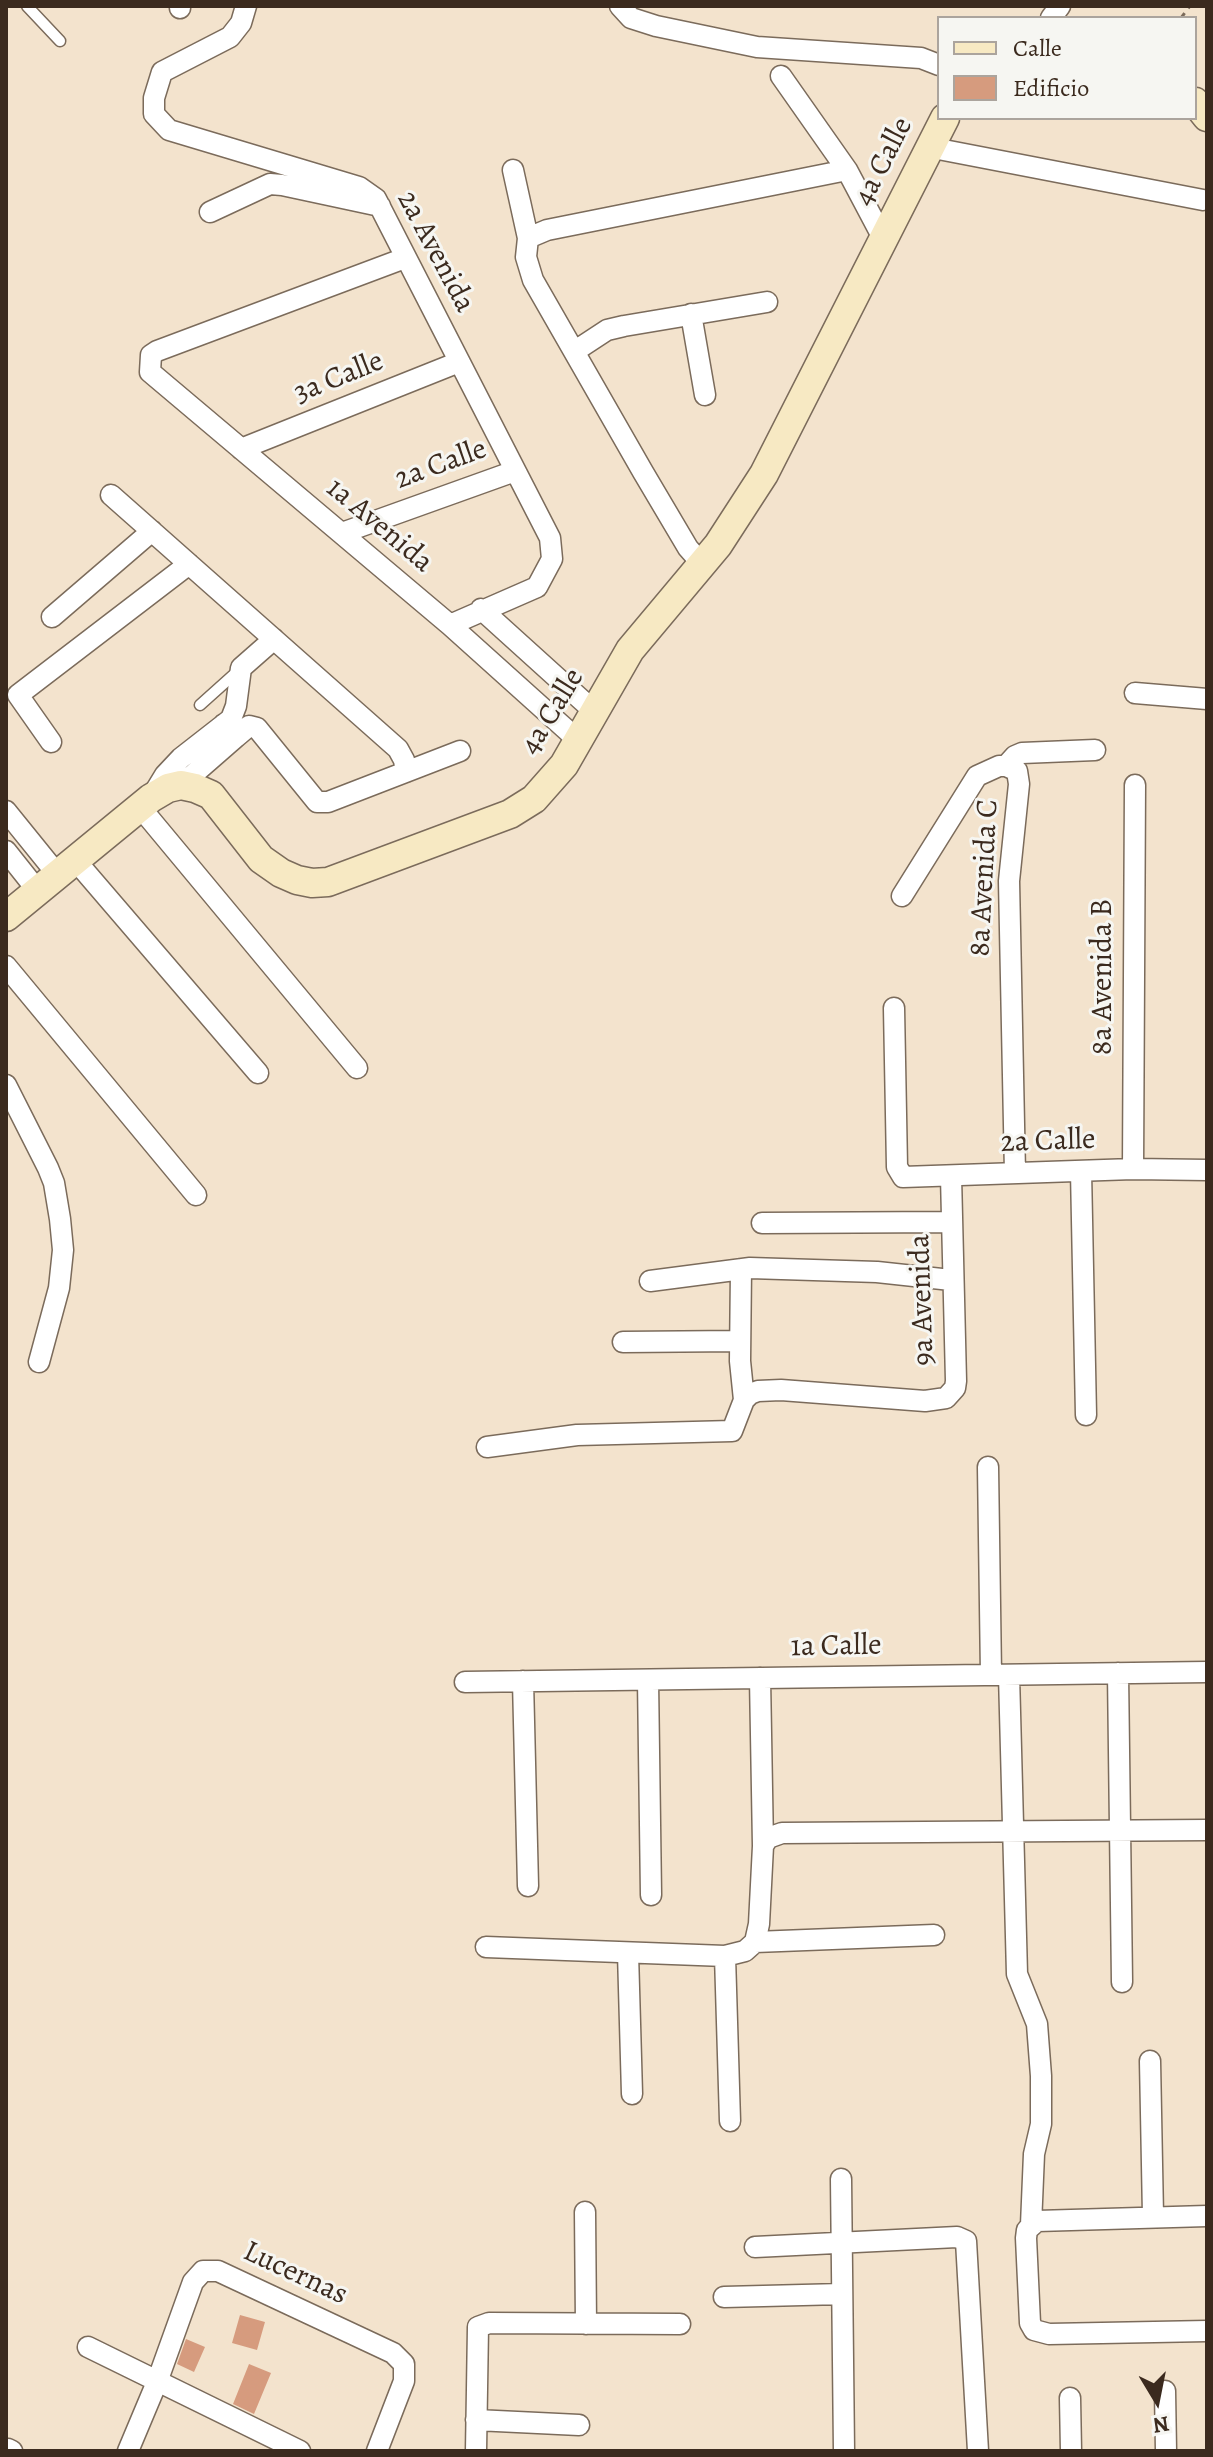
<!DOCTYPE html>
<html>
<head>
<meta charset="utf-8">
<style>
	body { margin:0 }
	#map { position:relative; width:1213px; height:2457px; overflow:hidden; background:#f3e3cd; font-family:Alegreya,serif }
	canvas { display:block }
	.frame { position:absolute; inset:0; border:8px solid #3b2a1e; pointer-events:none }
	.legend { position:absolute; left:937px; top:16px; width:260px; height:104px; box-sizing:border-box; background:#f6f6f2; border:2px solid #aba49d; margin:0; padding:10px 14px; list-style:none; font-size:24px; color:#3b2a1e }
	.legend li { display:flex; align-items:center; gap:16px; height:40px }
	.legend b { width:40px; border:2px solid #aba49d }
	.north { position:absolute; left:1117px; top:2361px; width:80px; height:80px; -webkit-text-stroke:6px #f6f6f2; paint-order:stroke; rotate:170deg; font-size:22px; font-weight:700; line-height:32px; text-align:center; color:#3b2a1e }
	.north::after { content:''; display:block; margin:auto; width:28px; height:36px; background:#3b2a1e; clip-path:polygon(50% 0,100% 100%,50% 72%,0 100%) }
</style>
</head>
<body>
<div id="map">
<canvas width="1213" height="2457"></canvas>
<div class="frame"></div>
<ul class="legend">
<li><b style="height:10px;background:#f7e9c3"></b>Calle</li>
<li><b style="height:22px;background:#d69b7e"></b>Edificio</li>
</ul>
<div class="north">N</div>
</div>
<script>
const context = document.querySelector('canvas').getContext('2d');
context.lineJoin = 'round';
function paint(path, color) { context.fillStyle = color; context.fill(path, 'evenodd'); }
const poly = rows => new Path2D(rows.map(r => 'M' + r).join(''));
function strokePath(path, color, width, dash) { context.strokeStyle = color; context.lineWidth = width; context.lineCap = dash ? 'butt' : 'round'; context.setLineDash(dash || []); context.stroke(path); }
function label(font, color, halo, rows, align = 'center') {
  context.font = font + ' Alegreya,serif'; context.lineWidth = 6; context.setLineDash([]); context.textBaseline = 'middle'; context.strokeStyle = halo; context.fillStyle = color; for (const [text, x, y, turn = 0] of rows) {
    context.save(); context.translate(x, y); context.rotate((+turn || 0) * Math.PI / 180); context.textAlign = isNaN(turn) ? turn : align; if (halo) context.strokeText(text, 0, 0); context.fillText(text, 0, 0); context.restore();
  }
}
paint(poly([
	[240,2315,265,2322,257,2350,232,2343],
	[186,2339,205,2347,194,2372,177,2364],
	[249,2364,271,2373,254,2414,233,2404]
]), '#d69b7e');
const lane = poly([
	[27,6,60,41],
	[200,705,239,670]
]);
const street = poly([
	[246,6,241,23,230,37,162,72,154,98,154,114,169,130,359,187,376,199,550,538,552,559,537,587,450,625],
	[620,6,631,18,656,26,757,47,921,58,939,65],
	[180,8,180,6],
	[1051,18,1060,6],
	[781,76,847,170,883,238],
	[928,147,1203,200],
	[513,170,528,238,526,257,533,280,643,472,688,548,703,565],
	[210,212,270,184,282,185,380,206],
	[528,238,547,230,847,170],
	[405,258,157,351,151,355,150,372,450,625,579,741],
	[691,314,705,395],
	[575,351,607,330,624,326,767,302],
	[241,449,459,362],
	[111,495,398,749,404,760,406,772],
	[342,533,515,471],
	[481,609,596,713],
	[52,617,152,531],
	[1135,693,1207,699],
	[224,724,236,737,249,726,257,728,317,802,328,802,460,751],
	[51,742,18,695,189,564],
	[1006,766,1015,756,1022,753,1095,750],
	[181,785,236,737],
	[151,798,165,775,181,758,231,719,236,706,241,668,274,639],
	[140,807,357,1068],
	[6,811,57,874],
	[6,851,37,890],
	[76,861,258,1073],
	[902,896,977,776,999,766,1006,766,1017,771,1019,784,1009,881,1015,1173],
	[6,966,196,1195],
	[894,1008,897,1167,903,1177,1133,1169,1207,1170],
	[6,1085,48,1168,54,1183,60,1219,63,1250,59,1288,39,1362],
	[1133,1169,1135,785],
	[1081,1171,1086,1415],
	[762,1223,951,1222],
	[741,1269,740,1361,744,1400],
	[650,1281,750,1268,877,1272,951,1280],
	[623,1342,740,1341],
	[487,1447,577,1435,732,1431,744,1400,750,1394,758,1391,781,1390,925,1401,946,1398,955,1388,956,1381,951,1176],
	[988,1467,991,1675],
	[1118,1673,1122,1982],
	[1009,1675,1017,1974,1037,2024,1041,2076,1041,2124,1034,2154,1031,2225],
	[760,1678,763,1846],
	[648,1680,651,1895],
	[523,1681,528,1886],
	[465,1682,1207,1672],
	[755,1942,934,1935],
	[486,1947,725,1956,745,1951,755,1942,759,1924,763,1846,768,1838,782,1833,1207,1830],
	[628,1953,632,2094],
	[725,1956,730,2121],
	[1150,2061,1153,2216],
	[841,2179,844,2451],
	[585,2212,586,2324],
	[1207,2216,1037,2221,1027,2230,1026,2238,1030,2323,1034,2330,1049,2334,1207,2331],
	[755,2247,957,2237,966,2241,978,2451],
	[724,2297,842,2294],
	[88,2347,300,2451],
	[1165,2391,1166,2451],
	[1070,2398,1071,2451],
	[476,2420,579,2425],
	[8,2449,12,2451],
	[128,2451,157,2382,193,2282,203,2271,218,2271,393,2353,404,2364,404,2381,377,2451],
	[476,2451,478,2327,489,2323,680,2324]
]);
const secondary = poly([
	[1195,102,1207,117],
	[6,917,151,798,168,788,181,785,195,788,211,795,261,859,281,873,297,880,312,883,328,882,510,814,534,799,564,765,630,650,718,545,764,474,945,118]
]);
strokePath(lane, '#7b6b5b', 13);
strokePath(street, '#7b6b5b', 23);
strokePath(secondary, '#7b6b5b', 31);
strokePath(poly([
	[1181,18,1190,6]
]), '#7b6b5b', 3, [6, 6]);
strokePath(lane, '#fff', 10);
strokePath(street, '#fff', 20);
strokePath(secondary, '#f7e9c3', 28);
label('30px', '#3b2a1e', '#f6f6f2', [
	["4a Calle",884,162,-63],
	["2a Avenida",435,252,62],
	["3a Calle",339,378,-22],
	["2a Calle",441,465,-20],
	["1a Avenida",379,526,40],
	["4a Calle",553,712,-59],
	["8a Avenida C",985,878,-87],
	["8a Avenida B",1104,977,-90],
	["2a Calle",1048,1142,-2],
	["9a Avenida",923,1300,-92],
	["1a Calle",836,1647,-1],
	["Lucernas",295,2274,25]
]);
</script>
</body>
</html>
